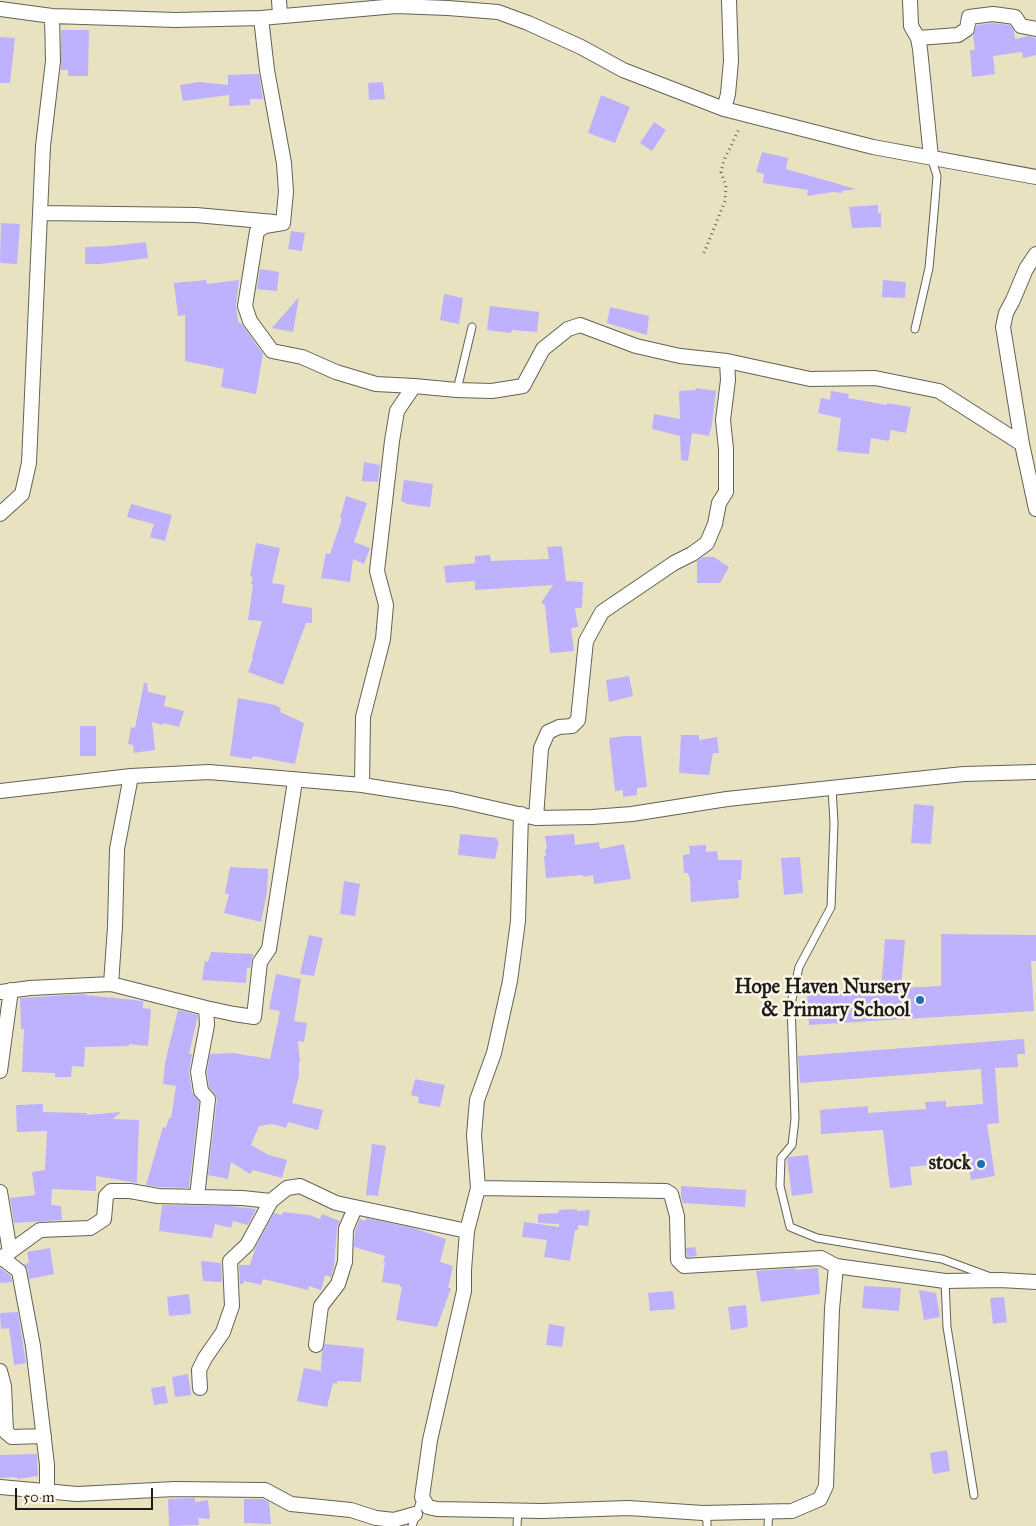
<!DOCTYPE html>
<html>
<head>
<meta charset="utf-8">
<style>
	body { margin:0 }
	#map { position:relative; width:1036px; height:1526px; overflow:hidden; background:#e9e2c1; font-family:"IM FELL Great Primer",serif }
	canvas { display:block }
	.scale { position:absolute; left:15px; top:1488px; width:138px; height:22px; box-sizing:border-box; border:2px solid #1c1c1c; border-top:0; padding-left:6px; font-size:15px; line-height:18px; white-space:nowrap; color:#1c1c1c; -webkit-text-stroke:4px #fcf5e5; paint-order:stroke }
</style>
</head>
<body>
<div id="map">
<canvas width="1036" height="1526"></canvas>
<div class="scale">50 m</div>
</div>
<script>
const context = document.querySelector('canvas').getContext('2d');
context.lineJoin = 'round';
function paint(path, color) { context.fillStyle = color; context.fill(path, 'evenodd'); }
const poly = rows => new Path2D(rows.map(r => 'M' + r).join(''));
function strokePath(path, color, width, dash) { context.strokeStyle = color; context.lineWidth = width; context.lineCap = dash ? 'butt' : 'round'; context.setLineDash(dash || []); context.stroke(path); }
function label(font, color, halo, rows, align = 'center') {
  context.font = font + ' "IM FELL Great Primer",serif'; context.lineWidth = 5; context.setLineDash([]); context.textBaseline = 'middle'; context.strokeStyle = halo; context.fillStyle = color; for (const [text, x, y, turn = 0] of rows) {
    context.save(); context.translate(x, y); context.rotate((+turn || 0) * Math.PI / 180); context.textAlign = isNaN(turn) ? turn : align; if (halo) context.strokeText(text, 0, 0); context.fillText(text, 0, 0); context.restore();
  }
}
paint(poly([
	[993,23,1010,25,1014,31,1015,39,1028,36,1036,38,1036,55,1023,58,1022,52,993,56,995,74,972,77,970,50,975,50,973,35,977,25],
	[61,30,89,30,88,76,68,76,68,70,61,70],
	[0,37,15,38,10,83,0,83],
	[259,74,263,99,250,99,250,105,229,106,229,95,183,101,180,85,199,82,228,85,228,75],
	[383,82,385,99,369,100,368,83],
	[601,95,630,107,615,143,588,133],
	[654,122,666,130,652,151,640,143],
	[762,152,788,158,786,169,856,189,842,191,842,193,833,192,807,196,808,190,763,183,764,174,756,172],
	[878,205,878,213,881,213,881,227,852,228,849,207],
	[1,223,20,224,17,264,0,263],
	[291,231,305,233,302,251,288,249],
	[146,242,148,258,101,264,85,264,85,247,111,246],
	[260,269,279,272,277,291,257,289],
	[206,280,207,284,239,280,236,305,238,322,241,323,263,354,256,394,221,387,224,369,185,361,185,315,178,316,174,283],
	[883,280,906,282,905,298,882,297],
	[444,294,463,298,459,324,440,320],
	[299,297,293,332,272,328],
	[490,306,539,312,537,332,512,330,511,333,487,330],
	[610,307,649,316,647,335,607,323],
	[696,388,716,391,712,425,709,436,692,433,688,461,681,460,680,436,652,429,654,414,680,419,679,391,696,390],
	[831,391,849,394,848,398,887,405,887,403,911,407,906,433,891,430,889,441,871,438,869,454,837,451,841,418,818,413,821,398,830,400],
	[364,462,380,465,378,482,362,481],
	[404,480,433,484,430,507,407,504,401,501],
	[346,496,367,503,354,542,370,548,364,564,353,559,350,582,321,578,326,553,330,554,342,519,340,518],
	[131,504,172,515,165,541,150,537,154,524,127,517],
	[256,543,280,548,272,583,285,585,282,603,312,608,312,623,306,623,283,685,248,672,253,658,252,657,262,621,248,620,253,585,251,584,253,577,250,576],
	[562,546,566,581,583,582,582,608,575,608,578,627,571,628,574,651,550,653,545,605,541,603,553,585,475,590,475,581,446,583,444,566,475,563,475,556,490,555,491,561,549,559,547,547],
	[703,557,714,557,729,567,720,583,697,583,697,561],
	[629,676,633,696,609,702,606,680],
	[144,683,147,683,148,692,166,696,164,706,184,711,179,727,163,723,162,725,152,722,155,750,134,753,133,745,128,744,131,727,135,728],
	[238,698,275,705,281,708,280,712,304,723,295,764,253,756,252,759,230,756],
	[80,726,96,726,96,756,80,756],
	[681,735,699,735,699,740,717,737,719,753,713,753,709,775,679,773],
	[625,736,641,736,647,787,637,788,637,795,623,797,623,790,615,791,609,738],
	[914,804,934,806,931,844,911,843],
	[460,834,497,838,497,841,499,841,495,859,458,855],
	[574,834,575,845,599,842,600,849,624,844,631,879,594,884,593,875,583,877,583,875,546,878,544,856,546,856,545,849,547,849,545,836],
	[706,845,706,852,717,851,718,860,742,860,741,880,738,880,739,898,691,902,690,879,688,873,684,873,683,855,690,854,689,846],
	[800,857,803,893,784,895,781,858],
	[230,867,268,869,267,892,261,922,224,913,229,895,225,893],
	[344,881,360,884,355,916,340,914],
	[941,934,1036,935,1036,961,1031,961,1034,1011,809,1025,807,994,881,989,885,939,905,940,901,988,941,986],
	[309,935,323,938,314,976,300,974],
	[211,952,253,954,250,968,247,968,246,983,202,980,205,961,208,962],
	[276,974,301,979,294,1021,307,1023,304,1042,298,1041,300,1062,299,1062,299,1076,292,1103,323,1110,318,1130,288,1122,286,1128,273,1124,259,1126,251,1145,269,1155,287,1160,282,1178,253,1170,250,1174,231,1162,228,1179,208,1175,217,1100,215,1094,209,1087,207,1072,210,1054,233,1053,270,1059,280,1011,269,1009],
	[85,994,85,995,143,1001,143,1008,151,1009,148,1046,129,1044,129,1046,85,1047,84,1067,72,1066,71,1077,55,1077,55,1073,22,1072,24,1029,21,1029,20,998],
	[178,1010,198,1015,189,1054,192,1054,189,1073,192,1092,199,1102,189,1188,159,1187,146,1185,163,1127,166,1128,169,1118,171,1118,176,1086,163,1084,165,1063],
	[1024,1039,1025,1054,1017,1054,1018,1067,995,1068,999,1123,987,1124,995,1176,971,1180,968,1161,910,1167,912,1185,890,1188,883,1130,821,1134,820,1110,868,1106,868,1113,926,1109,925,1102,946,1101,946,1107,983,1104,981,1069,800,1083,798,1056],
	[415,1079,445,1085,440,1107,418,1103,419,1097,411,1095],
	[43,1104,43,1112,87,1113,87,1115,121,1112,113,1119,139,1120,137,1183,96,1176,96,1191,52,1189,51,1205,61,1206,62,1220,14,1223,10,1198,35,1195,32,1172,45,1170,47,1131,17,1132,16,1105],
	[372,1144,386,1146,378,1196,366,1195],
	[808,1155,813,1193,792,1196,787,1159,789,1157],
	[681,1186,746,1190,745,1207,683,1203,681,1196],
	[162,1205,231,1206,256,1209,248,1225,233,1221,231,1228,215,1224,212,1238,159,1231],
	[577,1209,577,1211,590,1210,588,1226,578,1225,578,1230,575,1230,570,1261,544,1257,547,1240,522,1237,524,1222,559,1227,559,1224,538,1223,538,1214,559,1213,558,1210],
	[283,1212,309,1215,320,1219,322,1214,340,1221,337,1229,334,1266,331,1277,325,1275,321,1290,309,1286,308,1290,263,1279,261,1285,244,1281,243,1284,240,1284,239,1265,250,1265,256,1246,274,1213,282,1215],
	[366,1218,413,1228,446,1239,440,1262,453,1266,448,1288,451,1288,437,1327,396,1320,402,1287,400,1287,400,1285,382,1282,385,1262,383,1262,385,1256,354,1247,355,1231,360,1219,365,1221],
	[695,1247,697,1256,687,1257,686,1248],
	[50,1248,54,1274,29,1279,28,1269,24,1264,29,1263,27,1252],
	[201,1261,221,1263,222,1282,203,1281],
	[0,1268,11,1276,12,1282,0,1283],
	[795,1268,795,1270,818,1268,820,1294,761,1302,756,1271],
	[864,1286,901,1288,899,1311,862,1308],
	[919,1290,936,1293,940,1317,924,1320],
	[673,1291,675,1309,650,1311,648,1293],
	[189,1294,191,1314,169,1316,167,1297],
	[1004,1297,1007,1322,993,1324,990,1298],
	[746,1305,748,1327,731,1330,728,1307],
	[18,1312,26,1363,14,1365,9,1328,1,1329,0,1313],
	[549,1324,565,1327,562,1347,546,1345],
	[325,1344,364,1348,361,1382,337,1381,337,1384,333,1383,327,1407,297,1401,304,1368,321,1371,322,1351],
	[188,1374,191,1395,175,1397,172,1377],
	[165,1386,168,1403,154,1405,151,1388],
	[947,1450,950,1471,933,1474,930,1453],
	[37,1454,38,1476,17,1479,17,1477,0,1478,0,1455],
	[195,1498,195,1502,208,1500,210,1519,198,1518,199,1525,169,1526,168,1499],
	[244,1499,263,1499,269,1502,271,1524,244,1523]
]), '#beb1fd');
const lane = poly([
	[915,329,929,268,934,213,937,176,931,157],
	[457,390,472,327],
	[832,788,834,823,831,907,799,967,791,1004,795,1119,792,1145,781,1158,780,1186,790,1227,817,1238,942,1259,988,1276],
	[945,1281,947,1327,974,1495],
	[703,1513,707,1521,707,1526],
	[412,1526,422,1497],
	[517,1526,518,1510],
	[768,1526,769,1511]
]);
const street = poly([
	[279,0,280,15],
	[910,0,911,26,918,38,920,49,931,157],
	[0,9,52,16,176,20,261,18,396,6,448,8,498,12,528,23,581,47,623,70,724,109,873,147,1036,177],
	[261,18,267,70,284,163,286,192,283,223,265,226,257,231,245,306,250,321,272,351,302,357,336,372,376,384,414,386],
	[918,38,958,35,967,29,969,17,993,14,1015,17,1021,26,1036,29],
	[724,109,728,94,731,61,729,0],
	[41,213,196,215,274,222],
	[1036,254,1026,269,1013,300,1006,313,1003,327,1022,444,1036,509],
	[0,514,22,494,29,463,43,146,53,61,52,16],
	[362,785,363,717,383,639,386,605,377,571,392,441,397,411,414,386,457,390,492,391,523,386,543,349,568,329,580,325,636,346,680,356,727,361,810,379,875,378,939,391,1022,444],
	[0,791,131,776,209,772,362,785,452,799,536,818,592,817,632,814,727,799,906,780,964,774,1036,772],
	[521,814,518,921,510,981,494,1053,477,1100,474,1135,478,1188,467,1231,464,1270,464,1291,430,1440,422,1497,428,1507,437,1509,542,1511,628,1508,703,1513,792,1511,820,1499,826,1486,832,1309,836,1266],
	[536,818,541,748,548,732,559,727,572,726,578,720,586,641,602,612,674,563,692,554,707,543,715,524,719,503,726,492,726,449,723,420,728,380,727,361],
	[111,984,115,927,117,849,131,776],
	[0,992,30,988,111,984,206,1008,207,1025,198,1072,201,1091,208,1099,197,1197],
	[206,1008,234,1014,254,1017,260,962,269,949,295,781],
	[0,1071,11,990],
	[478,1188,666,1191,671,1194,677,1216,678,1260,684,1266,821,1258,836,1266,945,1281,1000,1280,1036,1282],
	[0,1192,10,1252],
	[2,1258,19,1271,33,1346,47,1465,47,1491],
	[0,1259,40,1230,90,1228,104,1219,106,1196,111,1191,130,1191,158,1196,242,1198,271,1201,287,1188,300,1186,336,1203,467,1231],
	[316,1345,321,1306,338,1284,345,1262,346,1229,355,1208],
	[0,1371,4,1386,6,1432,12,1437,44,1436],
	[200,1388,199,1370,205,1358,223,1332,232,1306,230,1261,247,1245,271,1201],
	[0,1487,77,1494,175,1489,265,1490,291,1504,351,1510,376,1518,394,1520,415,1514]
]);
strokePath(lane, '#646156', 9);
strokePath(street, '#646156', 16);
strokePath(poly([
	[704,253,725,201,726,186,721,172,724,160,739,129]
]), '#646156', 3, [1, 4]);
strokePath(lane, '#fff', 7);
strokePath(street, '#fff', 14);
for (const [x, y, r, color] of [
	[920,1000,5,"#1f6fb2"],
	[981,1164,5,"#1f6fb2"]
]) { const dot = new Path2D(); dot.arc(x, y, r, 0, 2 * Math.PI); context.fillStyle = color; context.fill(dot); strokePath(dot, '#fcf5e5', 2); }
label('bold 20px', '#1c1c1c', '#fcf5e5', [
	["Hope Haven Nursery",910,988],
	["& Primary School",910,1011],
	["stock",971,1164]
], 'right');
</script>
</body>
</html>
